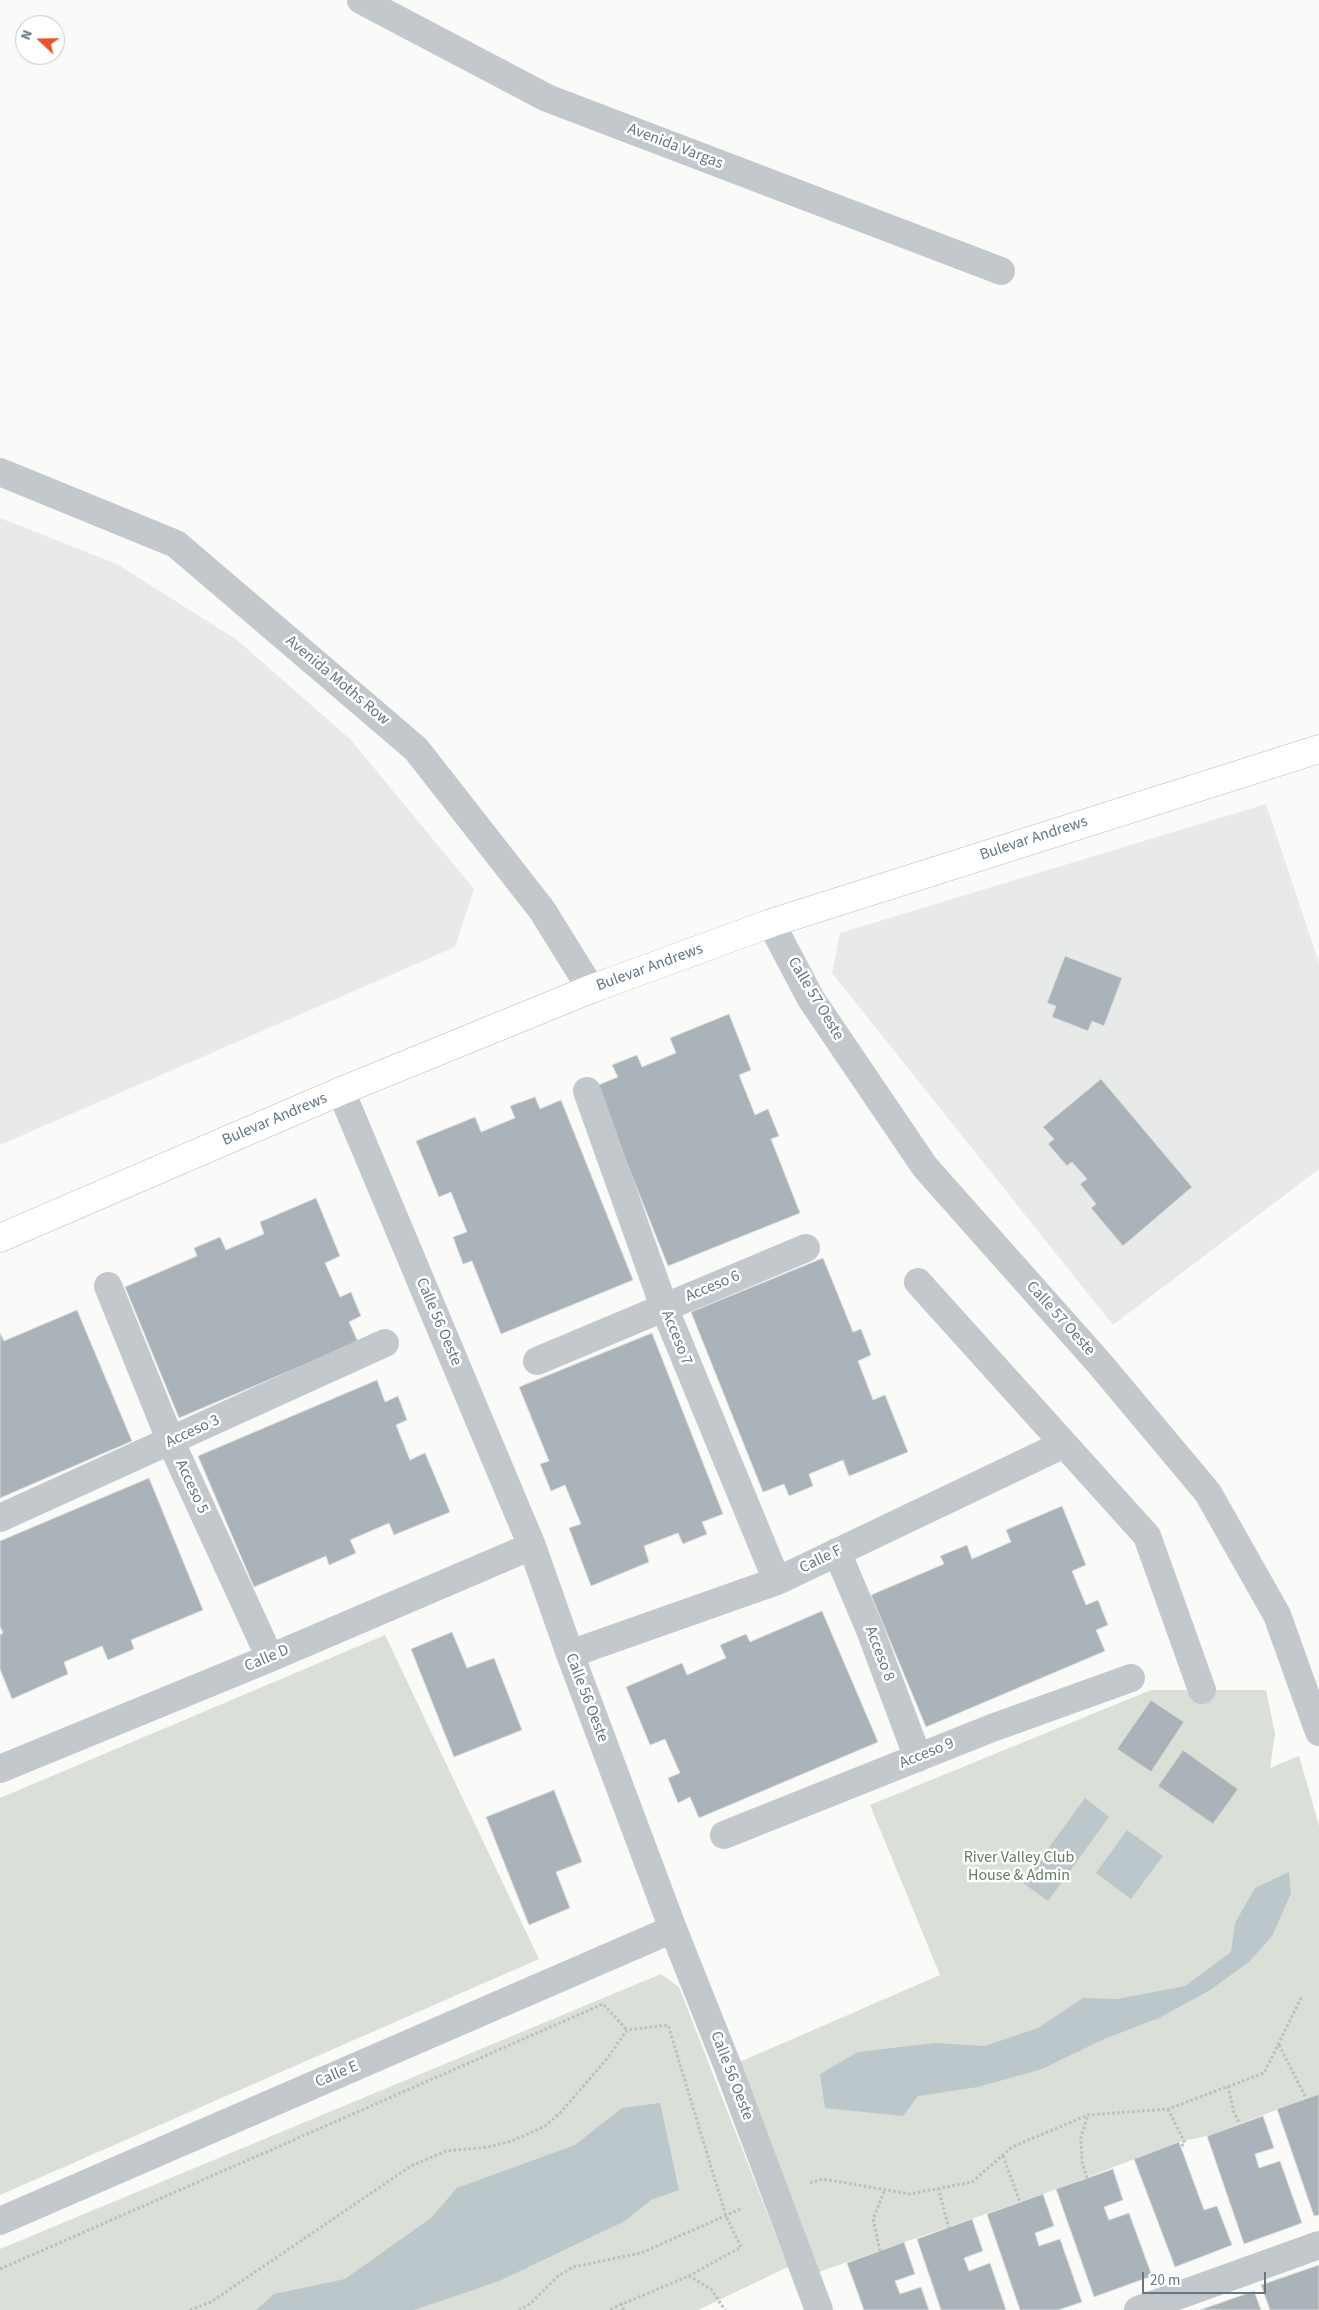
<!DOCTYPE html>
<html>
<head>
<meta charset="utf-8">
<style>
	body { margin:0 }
	#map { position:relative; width:1319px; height:2310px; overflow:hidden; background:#fafaf8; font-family:"Source Sans 3",sans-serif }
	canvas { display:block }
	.north { position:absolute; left:15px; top:15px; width:50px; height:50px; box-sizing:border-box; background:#fff; border:1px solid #c1c8cd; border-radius:50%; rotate:291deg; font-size:14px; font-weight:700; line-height:20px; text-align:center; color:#657683 }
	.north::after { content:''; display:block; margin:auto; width:18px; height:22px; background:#e4572e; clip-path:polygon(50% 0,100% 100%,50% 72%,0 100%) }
	.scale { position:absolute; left:1142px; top:2272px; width:124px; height:22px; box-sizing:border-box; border:2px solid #657683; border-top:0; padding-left:6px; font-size:15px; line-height:18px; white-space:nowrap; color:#657683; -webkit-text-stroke:4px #fff; paint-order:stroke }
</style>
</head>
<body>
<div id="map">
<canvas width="1319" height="2310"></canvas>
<div class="north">N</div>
<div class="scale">20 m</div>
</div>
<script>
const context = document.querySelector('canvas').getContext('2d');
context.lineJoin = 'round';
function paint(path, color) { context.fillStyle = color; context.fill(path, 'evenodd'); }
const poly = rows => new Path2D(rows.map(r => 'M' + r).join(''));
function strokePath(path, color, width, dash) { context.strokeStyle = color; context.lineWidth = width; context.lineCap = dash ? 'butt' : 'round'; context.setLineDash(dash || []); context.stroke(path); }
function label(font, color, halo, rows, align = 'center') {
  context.font = font + ' "Source Sans 3",sans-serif'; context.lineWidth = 5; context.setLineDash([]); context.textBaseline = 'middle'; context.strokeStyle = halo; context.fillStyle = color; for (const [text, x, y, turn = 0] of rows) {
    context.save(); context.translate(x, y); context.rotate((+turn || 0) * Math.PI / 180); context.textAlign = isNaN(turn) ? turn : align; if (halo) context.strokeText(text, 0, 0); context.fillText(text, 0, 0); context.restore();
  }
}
paint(poly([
	[0,518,117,564,237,640,351,740,474,889,455,947,0,1145],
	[1266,804,1319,963,1319,1169,1113,1325,832,973,840,933]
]), '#e8e9e9');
paint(poly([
	[385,1635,539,1959,0,2195,0,1798],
	[1151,1690,1266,1690,1275,1734,1270,1768,1299,1756,1319,1826,1319,2094,1207,2136,1179,2142,1043,2194,807,2276,728,2067,940,1975,870,1805],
	[661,1974,679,1987,788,2267,698,2310,0,2310,0,2249]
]), '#dadfd7');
paint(poly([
	[1085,1798,1109,1817,1048,1901,1023,1883],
	[1127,1830,1163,1856,1131,1899,1096,1873],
	[1289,1872,1291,1893,1272,1936,1249,1962,1210,1990,1159,2018,1104,2039,1042,2069,978,2087,918,2096,903,2116,825,2108,820,2074,858,2052,935,2043,985,2046,1038,2028,1083,1998,1117,1999,1185,1986,1231,1952,1235,1923,1255,1888],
	[660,2103,679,2190,651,2200,625,2221,499,2281,414,2310,256,2310,274,2294,345,2279,431,2218,457,2188,575,2145,622,2108]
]), '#bbc7cb');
const building = poly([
	[1065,956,1122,978,1104,1026,1092,1021,1088,1031,1052,1017,1056,1006,1047,1003,1065,956],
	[729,1014,751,1070,739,1075,755,1115,768,1109,779,1136,771,1139,800,1213,668,1266,596,1086,618,1077,612,1065,637,1055,642,1067,676,1053,670,1038,729,1014],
	[1101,1079,1192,1187,1123,1246,1091,1208,1096,1204,1080,1184,1087,1179,1072,1162,1067,1166,1048,1144,1054,1139,1043,1127,1101,1079],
	[535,1097,540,1109,561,1100,633,1280,501,1334,472,1261,463,1264,453,1237,467,1232,451,1192,439,1197,416,1141,475,1117,481,1132,515,1118,510,1106,535,1097],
	[316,1198,340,1256,325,1263,340,1297,351,1292,361,1316,349,1322,358,1342,179,1418,125,1287,197,1256,194,1248,220,1237,226,1250,264,1234,260,1222,316,1198],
	[823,1258,853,1332,861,1329,871,1355,858,1361,873,1400,885,1395,908,1452,849,1476,843,1460,809,1474,813,1486,789,1496,784,1484,763,1492,691,1312,823,1258],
	[77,1310,132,1441,0,1498,0,1333,4,1341,77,1310],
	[652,1333,723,1514,702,1522,707,1534,683,1544,678,1533,644,1546,649,1562,591,1586,569,1528,581,1524,565,1485,551,1491,540,1464,549,1461,519,1387,652,1333],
	[377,1380,385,1402,398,1396,407,1420,396,1425,410,1460,425,1453,450,1512,394,1535,389,1523,350,1540,356,1553,329,1565,326,1556,254,1587,198,1456,377,1380],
	[149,1478,203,1610,131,1640,134,1649,108,1660,102,1646,64,1662,68,1674,12,1699,0,1669,0,1635,3,1633,0,1626,0,1541,149,1478],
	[1062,1506,1086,1565,1072,1571,1086,1605,1098,1600,1108,1625,1096,1630,1105,1651,926,1727,871,1595,944,1564,940,1556,967,1545,972,1559,1011,1542,1006,1530,1062,1506],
	[822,1611,878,1742,699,1818,690,1797,678,1803,668,1778,680,1773,665,1739,650,1745,626,1687,682,1663,687,1675,726,1658,720,1645,746,1634,750,1642,822,1611],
	[452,1632,467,1668,494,1658,522,1730,454,1757,411,1649,452,1632],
	[1151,1700,1184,1722,1151,1772,1117,1749,1151,1700],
	[1183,1750,1238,1789,1213,1824,1158,1786,1183,1750],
	[554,1790,582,1862,556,1872,570,1908,529,1925,486,1817,554,1790],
	[1319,2094,1319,2215,1314,2216,1277,2109,1319,2094],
	[1263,2116,1274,2148,1255,2154,1259,2168,1280,2161,1302,2223,1244,2244,1207,2136,1263,2116],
	[1179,2142,1204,2210,1217,2206,1232,2245,1175,2267,1134,2159,1179,2142],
	[1113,2169,1123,2200,1104,2207,1109,2220,1129,2213,1152,2276,1094,2297,1056,2189,1113,2169],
	[1043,2194,1054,2226,1035,2233,1039,2246,1060,2239,1082,2302,1058,2310,1020,2310,987,2214,1043,2194],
	[972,2219,983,2251,964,2258,969,2271,990,2263,1006,2310,941,2310,917,2239,972,2219],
	[904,2242,915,2274,895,2281,900,2294,921,2287,929,2310,864,2310,847,2263,904,2242],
	[1319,2265,1319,2310,1270,2310,1261,2285,1319,2265],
	[1254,2291,1261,2310,1200,2310,1254,2291]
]);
paint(building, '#aab3b9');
strokePath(building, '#dcdcda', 1);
const major = poly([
	[0,1238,341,1091,591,989,771,923,1319,749]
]);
strokePath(major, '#b5babe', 29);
strokePath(poly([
	[1279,2045,1306,2098],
	[1228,2086,1234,2113,1240,2124],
	[1168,2109,1185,2143,1180,2147],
	[1003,2156,1020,2202],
	[1087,2178,1082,2162,1081,2137,1088,2115],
	[810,2183,823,2179,910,2194,972,2182,1012,2147,1088,2115,1168,2109,1264,2073,1302,1996],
	[938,2188,949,2228],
	[880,2251,873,2219,885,2189],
	[0,2269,603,2004,627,2030],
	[689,2276,711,2289,725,2310],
	[621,2303,624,2310],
	[190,2310,211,2302,411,2166,446,2151,488,2147,512,2141,544,2127,560,2113,606,2060,627,2030,668,2025,726,2216,741,2247,689,2276,608,2310],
	[519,2310,531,2303,557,2277,573,2267,641,2253,743,2208]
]), '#bbbfc2', 3, [2.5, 2.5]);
strokePath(poly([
	[361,0,547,98,1001,271],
	[0,472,176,544,416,749,542,910,591,989],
	[771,923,811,999,925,1167,1100,1364,1208,1493,1277,1615,1319,1732],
	[341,1091,532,1546,570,1654,673,1929,728,2067,819,2310],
	[587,1091,664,1307,777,1581],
	[918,1282,1147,1536,1202,1690],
	[108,1286,171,1442,270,1658],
	[537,1361,806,1248],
	[0,1518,385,1343],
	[837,1552,870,1630,918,1758],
	[570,1654,777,1581,1064,1444],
	[0,1769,270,1658,532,1546],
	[724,1835,992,1728,1131,1678],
	[0,2221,673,1929],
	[1138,2310,1319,2245]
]), '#c3c8cc', 28);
strokePath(major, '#fff', 28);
label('16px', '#657683', '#fff', [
	["Avenida Vargas",675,147,21],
	["Avenida Moths Row",337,681,40],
	["Bulevar Andrews",1034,839,-18],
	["Bulevar Andrews",650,968,-20],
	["Calle 57 Oeste",815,999,59],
	["Bulevar Andrews",275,1120,-23],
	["Acceso 6",713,1287,-23],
	["Calle 57 Oeste",1060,1319,48],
	["Calle 56 Oeste",438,1322,67],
	["Acceso 7",676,1338,68],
	["Acceso 3",193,1432,-25],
	["Acceso 5",191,1487,65],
	["Calle F",821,1560,-26],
	["Acceso 8",879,1654,69],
	["Calle D",267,1659,-23],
	["Calle 56 Oeste",586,1698,69],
	["Acceso 9",927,1754,-22],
	["Calle E",337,2075,-23],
	["Calle 56 Oeste",731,2076,69]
]);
label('16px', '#687a64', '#fff', [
	["River Valley Club",1019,1858],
	["House & Admin",1019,1876]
]);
</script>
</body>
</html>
